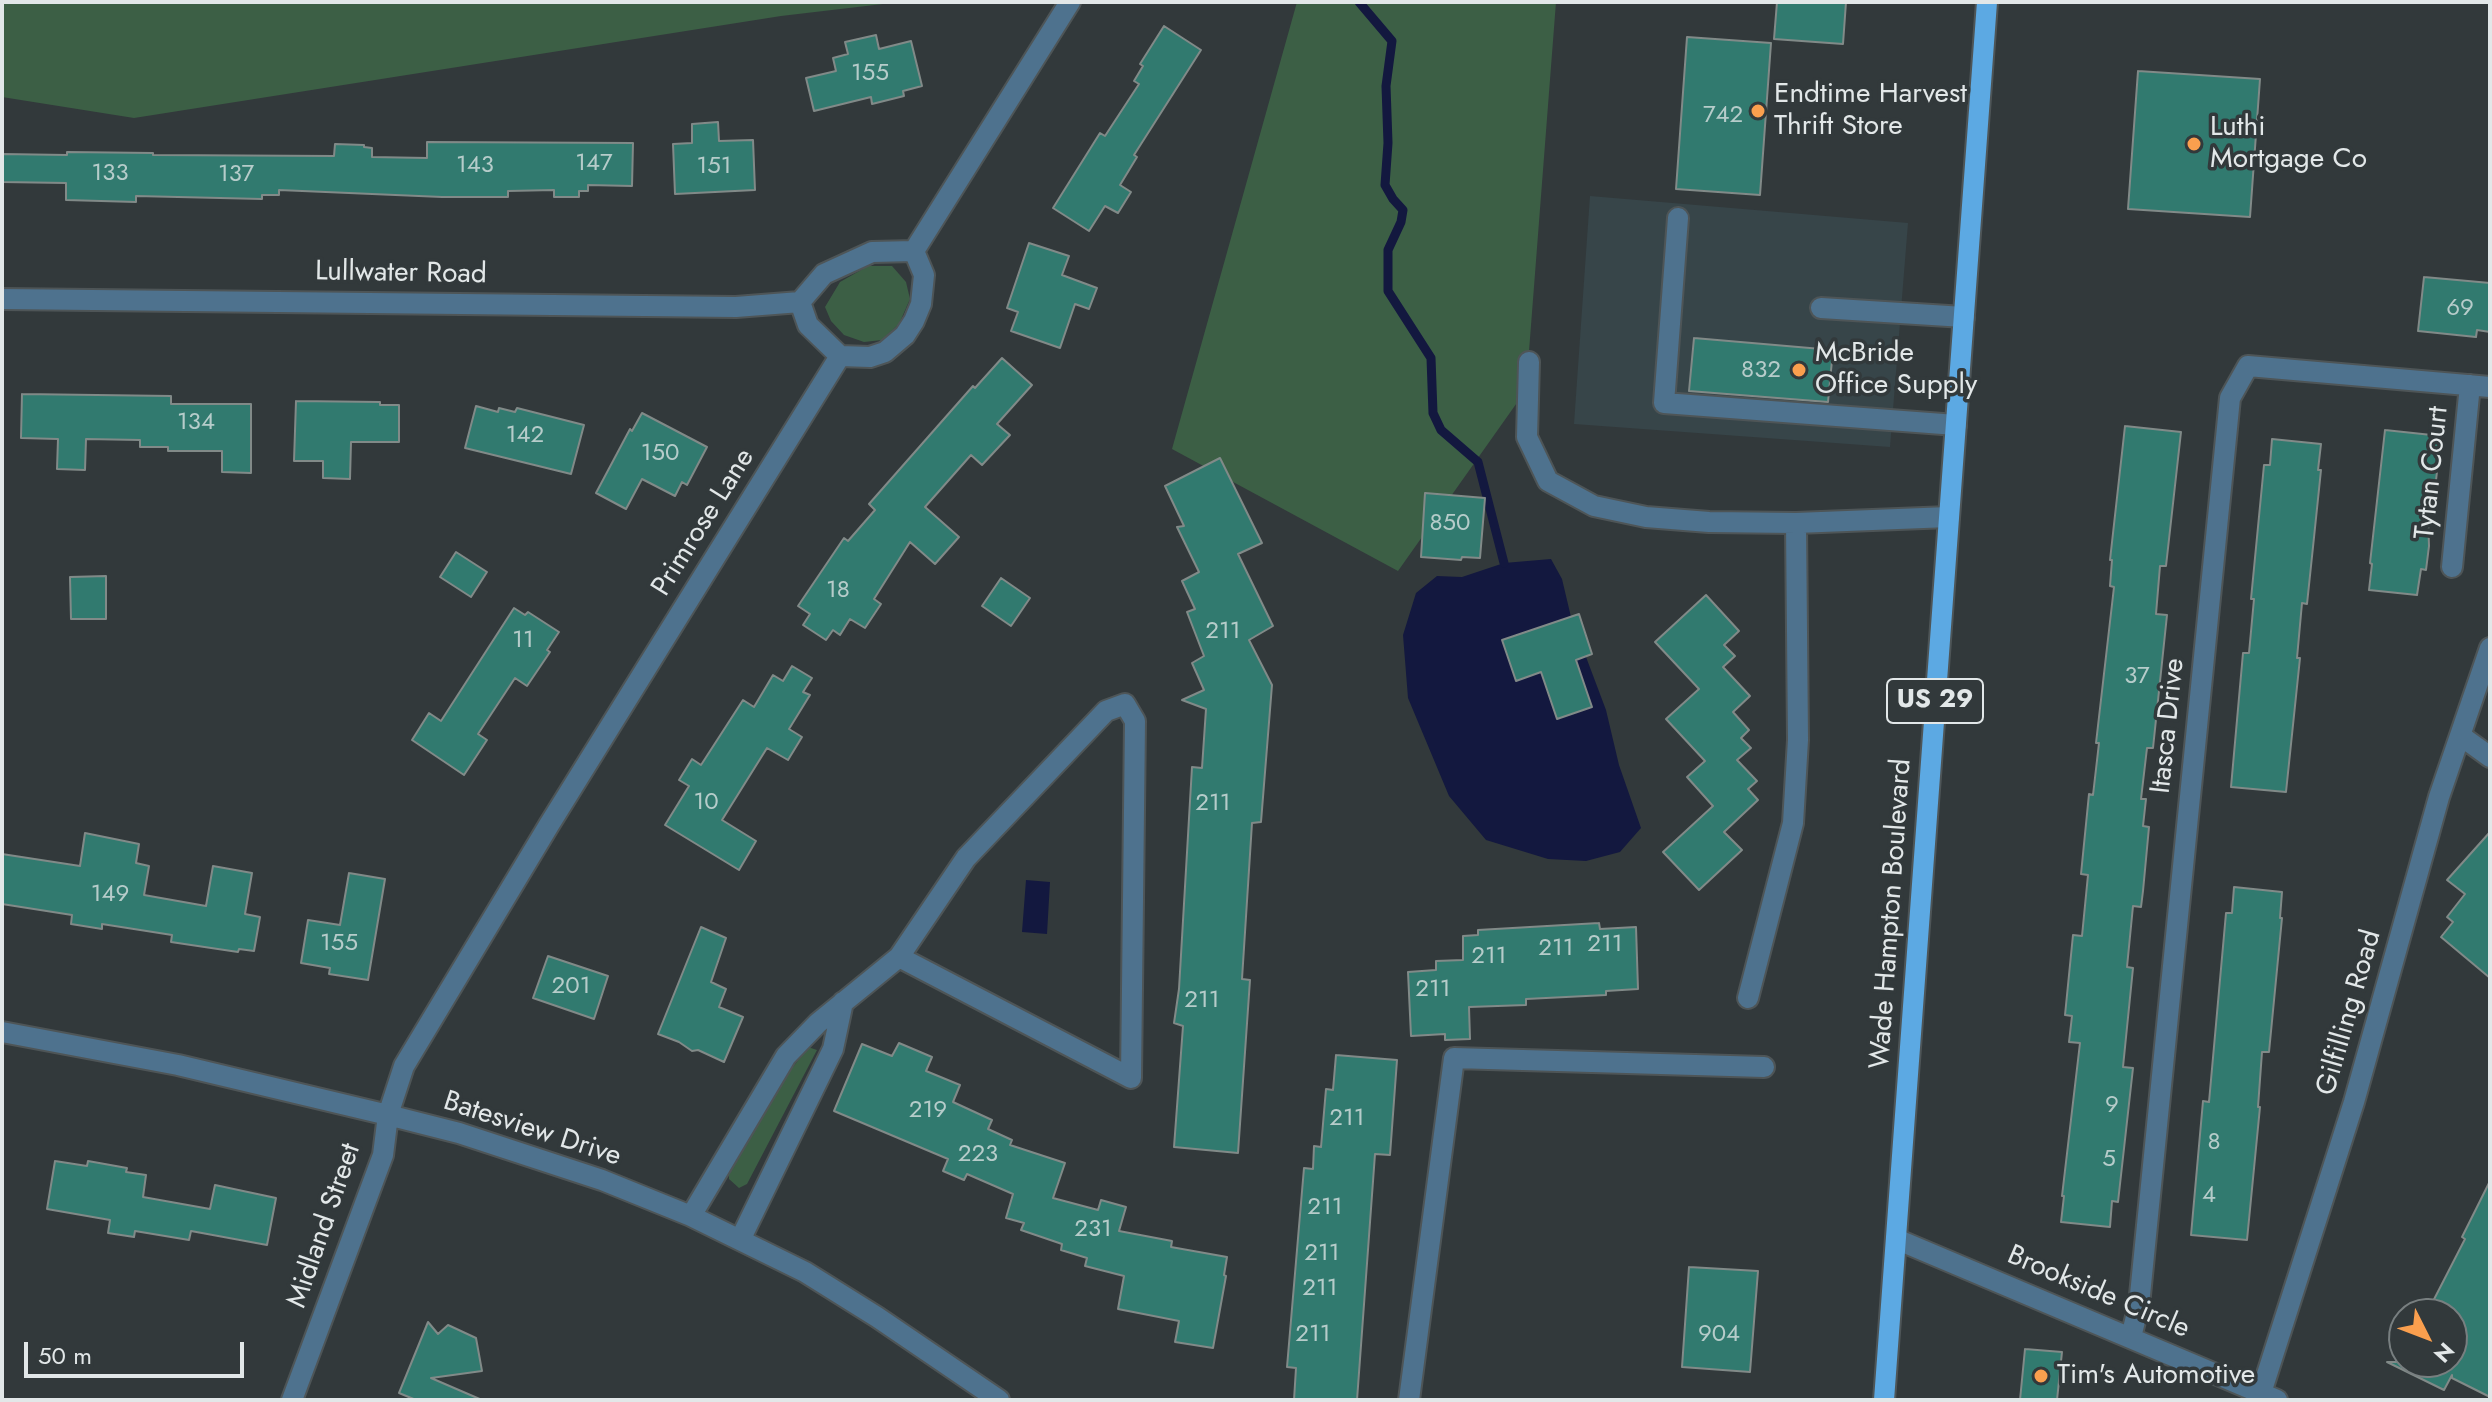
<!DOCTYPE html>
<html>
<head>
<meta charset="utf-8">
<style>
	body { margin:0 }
	#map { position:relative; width:2492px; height:1402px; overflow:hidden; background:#32393b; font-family:Jost,sans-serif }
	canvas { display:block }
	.frame { position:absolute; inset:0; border:4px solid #e2e7e8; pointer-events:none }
	.north { position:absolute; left:2388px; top:1298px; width:80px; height:80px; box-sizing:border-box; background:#32393b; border:2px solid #787f80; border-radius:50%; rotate:132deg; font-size:22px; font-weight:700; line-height:32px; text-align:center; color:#e2e7e8 }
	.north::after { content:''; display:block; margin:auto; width:28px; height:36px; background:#fa9f4e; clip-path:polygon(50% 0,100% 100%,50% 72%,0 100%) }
	.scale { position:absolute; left:24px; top:1342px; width:220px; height:36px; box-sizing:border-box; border:4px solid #e2e7e8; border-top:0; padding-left:10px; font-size:24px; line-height:28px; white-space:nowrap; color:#e2e7e8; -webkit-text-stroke:6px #32393b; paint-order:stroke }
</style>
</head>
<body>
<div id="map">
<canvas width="2492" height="1402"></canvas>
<div class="frame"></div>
<div class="north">N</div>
<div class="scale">50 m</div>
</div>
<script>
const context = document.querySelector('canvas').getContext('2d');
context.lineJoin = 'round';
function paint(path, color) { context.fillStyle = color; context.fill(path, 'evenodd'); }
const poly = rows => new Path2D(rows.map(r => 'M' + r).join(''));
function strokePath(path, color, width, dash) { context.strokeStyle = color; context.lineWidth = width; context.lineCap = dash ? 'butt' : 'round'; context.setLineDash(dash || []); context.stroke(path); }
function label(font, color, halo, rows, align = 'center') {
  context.font = font + ' Jost,sans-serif'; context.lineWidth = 7; context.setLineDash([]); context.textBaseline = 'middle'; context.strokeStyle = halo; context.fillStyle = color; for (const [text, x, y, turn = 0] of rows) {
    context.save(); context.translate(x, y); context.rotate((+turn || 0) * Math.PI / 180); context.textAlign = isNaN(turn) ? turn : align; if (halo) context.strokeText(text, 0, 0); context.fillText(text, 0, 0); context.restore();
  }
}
paint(poly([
	[1590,196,1908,223,1890,447,1574,424]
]), '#374549');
paint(poly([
	[2,2,900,2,781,16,134,118,2,97],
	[1297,2,1556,2,1526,390,1398,571,1172,449],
	[868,266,892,266,906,282,910,299,899,324,882,340,864,342,844,335,831,321,825,307,840,282],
	[808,1047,817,1050,747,1184,739,1188,729,1179,729,1172,775,1091]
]), '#3c5f45');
paint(poly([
	[1551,559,1562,579,1571,617,1606,710,1619,765,1641,828,1620,852,1586,861,1548,859,1486,840,1449,796,1408,698,1403,635,1416,593,1437,576,1462,577,1504,563],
	[1026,880,1050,882,1047,934,1022,932]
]), '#13183f');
strokePath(poly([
	[1359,2,1392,41,1386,86,1388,143,1385,185,1393,199,1403,210,1401,222,1388,250,1388,291,1431,358,1433,413,1441,430,1478,462,1504,563]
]), '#13183f', 9);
const building = poly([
	[1777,2,1846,2,1843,44,1774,39,1777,2],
	[1164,26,1201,50,1134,155,1137,157,1120,185,1131,192,1118,213,1105,206,1089,231,1053,208,1100,133,1105,136,1139,84,1134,81,1143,66,1140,64,1164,26],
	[876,35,879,49,911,41,922,86,903,91,904,96,872,104,871,97,814,111,806,78,836,71,833,58,848,54,845,42,876,35],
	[1687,37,1771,43,1760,195,1676,189,1687,37],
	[2138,71,2260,79,2250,217,2128,209,2138,71],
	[718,122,719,141,753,140,755,190,675,194,673,144,692,143,692,124,718,122],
	[427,142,633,143,632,186,588,185,588,191,579,191,579,197,554,197,554,190,508,191,508,197,442,197,279,190,279,195,262,195,262,199,136,196,136,202,66,200,66,183,2,182,2,154,67,155,67,152,153,153,153,155,334,156,335,144,364,145,364,147,372,148,372,157,427,158,427,142],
	[1029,243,1069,256,1062,275,1097,288,1089,309,1075,304,1060,348,1011,331,1018,312,1007,308,1029,243],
	[2424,277,2490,283,2490,332,2477,330,2476,337,2418,331,2424,277],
	[1694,338,1833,350,1828,402,1689,391,1694,338],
	[1002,358,1032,385,997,424,1010,435,982,465,971,455,925,507,959,537,935,564,910,542,874,599,881,604,865,628,850,619,840,635,833,630,826,640,803,625,810,614,798,606,844,538,848,541,875,510,869,504,973,386,975,388,1002,358],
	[22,394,171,396,171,404,251,404,251,473,222,472,222,451,168,451,168,447,140,447,140,440,86,439,85,470,57,469,58,439,21,438,22,394],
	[296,401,380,402,380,405,399,405,399,442,351,442,350,479,323,478,323,461,294,461,296,401],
	[476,406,498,412,499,408,515,412,517,408,584,425,571,474,465,448,476,406],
	[642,413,707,447,687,485,682,482,675,496,642,479,626,509,596,493,630,429,632,431,642,413],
	[2125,426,2181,432,2166,566,2160,566,2156,614,2167,615,2153,748,2147,748,2141,799,2146,799,2143,826,2149,827,2143,891,2141,907,2133,906,2127,967,2133,968,2123,1067,2133,1068,2118,1202,2112,1201,2110,1227,2061,1222,2064,1196,2062,1196,2080,1043,2069,1042,2072,1016,2065,1015,2073,935,2082,936,2088,875,2081,874,2089,794,2093,795,2099,743,2096,743,2114,587,2110,586,2112,560,2110,560,2125,426],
	[2385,430,2441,436,2432,516,2428,516,2429,546,2426,570,2421,569,2417,595,2369,590,2372,564,2370,563,2385,430],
	[2272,439,2321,444,2318,470,2321,470,2313,547,2307,604,2302,603,2297,658,2300,658,2286,792,2231,787,2243,653,2249,653,2254,599,2251,599,2264,465,2270,465,2272,439],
	[1220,458,1262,543,1238,554,1273,626,1249,640,1272,685,1261,822,1252,823,1242,979,1250,980,1238,1153,1174,1147,1183,1026,1174,1023,1179,989,1192,767,1202,768,1206,709,1182,700,1204,690,1192,663,1204,656,1187,612,1195,609,1182,581,1199,572,1177,527,1184,526,1165,486,1220,458],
	[1425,493,1485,498,1480,558,1462,557,1461,560,1421,557,1425,493],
	[456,552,487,572,471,597,440,577,456,552],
	[106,576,106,619,71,619,70,577,106,576],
	[1001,578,1030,598,1011,626,982,606,1001,578],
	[1706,595,1739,631,1724,645,1735,656,1723,667,1750,696,1733,712,1749,730,1741,738,1751,748,1737,760,1757,781,1748,789,1758,800,1724,832,1742,850,1699,890,1663,852,1713,806,1687,777,1705,761,1666,719,1699,689,1655,642,1706,595],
	[514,608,525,615,528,612,559,632,547,650,550,652,527,686,515,678,478,734,487,740,464,775,412,740,429,713,441,721,514,608],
	[1579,614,1592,654,1576,660,1592,707,1557,719,1541,672,1516,681,1502,640,1579,614],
	[792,666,812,678,803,692,810,695,789,729,802,737,788,760,767,748,722,820,756,841,739,870,665,825,689,786,679,780,692,759,701,765,743,700,754,707,773,675,783,681,792,666],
	[2490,832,2490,978,2441,937,2453,922,2447,917,2465,894,2447,880,2490,832],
	[85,833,139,844,136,863,149,866,144,895,206,906,213,866,252,873,245,914,260,917,254,951,239,949,238,952,171,942,172,935,102,924,102,929,71,924,72,915,2,904,2,854,80,866,85,833],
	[349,873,385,879,368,980,329,974,330,968,301,963,308,920,340,925,349,873],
	[2234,887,2282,892,2280,918,2282,918,2269,1052,2262,1052,2258,1107,2260,1107,2247,1240,2191,1235,2203,1101,2209,1102,2226,913,2232,913,2234,887],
	[1599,923,1600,929,1636,927,1638,989,1606,991,1606,995,1526,999,1526,1005,1469,1007,1470,1039,1445,1040,1445,1034,1411,1036,1408,972,1436,970,1436,961,1463,960,1463,936,1478,935,1478,930,1599,923],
	[701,927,726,938,711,982,726,989,719,1007,743,1017,724,1062,698,1050,692,1051,679,1042,658,1034,701,927],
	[548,956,608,976,594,1019,533,998,548,956],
	[899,1043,932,1057,926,1071,960,1085,953,1102,992,1120,988,1129,1012,1140,1010,1145,1065,1163,1053,1198,1098,1210,1101,1200,1126,1207,1119,1231,1172,1241,1171,1247,1227,1257,1224,1275,1226,1276,1213,1348,1175,1342,1179,1321,1118,1309,1124,1276,1085,1266,1087,1258,1061,1250,1062,1244,1021,1230,1024,1223,1006,1218,1013,1194,967,1174,964,1180,943,1171,948,1159,834,1111,862,1044,892,1056,899,1043],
	[1336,1055,1397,1060,1390,1155,1375,1154,1357,1400,1294,1400,1296,1368,1287,1367,1304,1168,1313,1169,1314,1146,1321,1147,1326,1089,1333,1090,1336,1055],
	[55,1161,87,1166,88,1161,127,1168,126,1172,146,1175,143,1197,210,1209,215,1185,276,1198,267,1245,191,1231,189,1240,135,1231,134,1237,108,1233,110,1220,47,1209,55,1161],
	[2490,1181,2490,1397,2452,1378,2452,1375,2444,1390,2387,1362,2452,1362,2452,1314,2435,1314,2428,1311,2465,1239,2462,1237,2490,1181],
	[1689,1267,1758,1271,1750,1372,1682,1367,1689,1267],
	[428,1322,438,1334,448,1325,476,1338,482,1371,431,1378,482,1400,416,1400,399,1393,428,1322],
	[2025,1349,2062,1352,2057,1400,2020,1400,2025,1349]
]);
paint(building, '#317a6f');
strokePath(building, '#818a88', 2);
const minor = poly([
	[1678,218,1664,403,1956,425],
	[2,299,736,307,800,302,808,325,840,356],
	[800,302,824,274,872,252,914,251],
	[1821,308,1964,317],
	[1529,362,1527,437,1548,481,1594,506,1646,517,1709,522,1796,523],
	[2452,567,2470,385],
	[2461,736,2490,757],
	[1748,998,1793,823,1798,740,1796,523,1949,517],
	[2,1032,178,1065,388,1115,459,1133,602,1180,691,1216,805,1272,877,1317,999,1400],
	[691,1216,786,1056,818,1023,899,957,966,858,1106,711,1125,704,1135,721,1131,1078,899,957],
	[1896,1239,2277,1400],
	[740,1240,833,1049,843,1002],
	[2131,1337,2139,1305,2230,398,2248,366,2490,387],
	[2261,1393,2354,1102,2439,797,2490,648],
	[292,1400,383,1155,388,1115,404,1066,549,825,840,356,870,357,885,352,905,335,914,321,921,304,924,275,914,251,1070,2],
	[1409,1400,1454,1058,1764,1067]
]);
const major = poly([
	[1884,1400,1987,2]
]);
strokePath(minor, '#4e5557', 24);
strokePath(major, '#4e5557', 24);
strokePath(minor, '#4e728e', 20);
strokePath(major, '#5ca9e3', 20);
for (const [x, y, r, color] of [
	[1758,111,8,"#fa9f4e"],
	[2194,144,8,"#fa9f4e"],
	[1799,370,8,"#fa9f4e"],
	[2041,1376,8,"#fa9f4e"]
]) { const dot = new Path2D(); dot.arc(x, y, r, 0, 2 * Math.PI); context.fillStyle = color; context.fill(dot); strokePath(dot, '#32393b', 3); }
label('24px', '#b6ccca', null, [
	["155",870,74],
	["742",1723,116],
	["147",594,164],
	["143",475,166],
	["151",714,167],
	["133",110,174],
	["137",236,175],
	["69",2460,309],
	["832",1761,371],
	["134",196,423],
	["142",525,436],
	["150",660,454],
	["850",1450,524],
	["18",838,591],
	["211",1223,632],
	["11",523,641],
	["37",2137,677],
	["10",706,803],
	["211",1213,804],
	["149",110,895],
	["155",339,944],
	["211",1605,945],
	["211",1556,949],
	["211",1489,957],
	["201",571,987],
	["211",1433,990],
	["211",1202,1001],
	["9",2112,1106],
	["219",928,1111],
	["211",1347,1119],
	["8",2214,1143],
	["223",978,1155],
	["5",2109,1160],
	["4",2209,1196],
	["211",1325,1208],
	["231",1093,1230],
	["211",1322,1254],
	["211",1320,1289],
	["211",1313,1335],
	["904",1719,1335]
]);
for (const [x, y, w] of [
	[1935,701,96]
]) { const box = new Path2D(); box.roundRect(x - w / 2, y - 22, w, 44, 6); context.fillStyle = '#32393b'; context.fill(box); strokePath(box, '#e2e7e8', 2); }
label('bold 26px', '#e2e7e8', null, [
	["US 29",1935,701]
]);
label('28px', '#e2e7e8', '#32393b', [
	["Endtime Harvest",1774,95],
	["Thrift Store",1774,127],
	["Luthi",2210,128],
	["Mortgage Co",2210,160],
	["McBride",1815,354],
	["Office Supply",1815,386],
	["Tim's Automotive",2057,1376]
], 'left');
label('28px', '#e2e7e8', '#32393b', [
	["Lullwater Road",401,274,1],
	["Tytan Court",2433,473,-84],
	["Primrose Lane",704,523,-58],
	["Itasca Drive",2169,726,-84],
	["Wade Hampton Boulevard",1892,914,-86],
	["Gilfilling Road",2350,1013,-74],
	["Batesview Drive",532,1130,18],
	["Midland Street",325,1226,-71],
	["Brookside Circle",2098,1293,23]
]);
</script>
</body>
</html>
